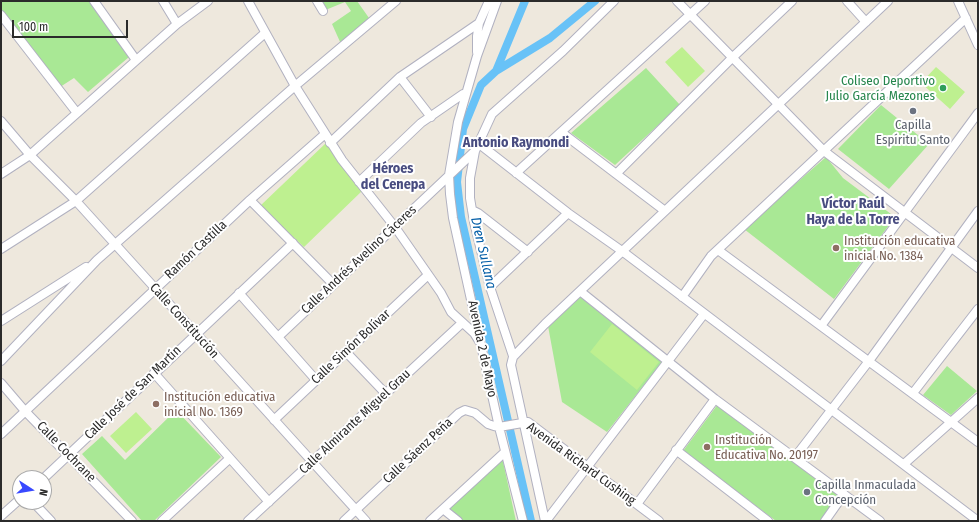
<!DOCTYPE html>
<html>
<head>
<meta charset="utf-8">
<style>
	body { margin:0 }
	#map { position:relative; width:979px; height:522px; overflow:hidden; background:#eee8dd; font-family:"Fira Sans Condensed",sans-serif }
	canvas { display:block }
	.frame { position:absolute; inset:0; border:2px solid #2b2b2b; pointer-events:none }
	.north { position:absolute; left:12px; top:470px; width:40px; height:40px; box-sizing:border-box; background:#fff; border:1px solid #aaa; border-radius:50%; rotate:102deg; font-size:11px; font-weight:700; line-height:16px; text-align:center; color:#2b2b2b }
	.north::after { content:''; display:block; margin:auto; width:14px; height:18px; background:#3949ff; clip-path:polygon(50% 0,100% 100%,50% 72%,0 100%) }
	.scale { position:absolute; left:12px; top:20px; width:116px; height:18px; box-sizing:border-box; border:2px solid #2b2b2b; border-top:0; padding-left:5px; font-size:12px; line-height:14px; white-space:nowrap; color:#2b2b2b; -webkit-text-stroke:3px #fff; paint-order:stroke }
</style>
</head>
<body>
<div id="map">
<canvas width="979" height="522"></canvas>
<div class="frame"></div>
<div class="north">N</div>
<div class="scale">100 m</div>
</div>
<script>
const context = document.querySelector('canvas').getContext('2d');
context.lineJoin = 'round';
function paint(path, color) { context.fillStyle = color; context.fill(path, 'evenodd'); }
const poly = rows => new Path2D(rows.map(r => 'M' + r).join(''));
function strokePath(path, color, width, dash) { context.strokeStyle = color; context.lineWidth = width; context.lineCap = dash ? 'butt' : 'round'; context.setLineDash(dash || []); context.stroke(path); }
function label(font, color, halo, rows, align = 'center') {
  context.font = font + ' "Fira Sans Condensed",sans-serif'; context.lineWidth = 4; context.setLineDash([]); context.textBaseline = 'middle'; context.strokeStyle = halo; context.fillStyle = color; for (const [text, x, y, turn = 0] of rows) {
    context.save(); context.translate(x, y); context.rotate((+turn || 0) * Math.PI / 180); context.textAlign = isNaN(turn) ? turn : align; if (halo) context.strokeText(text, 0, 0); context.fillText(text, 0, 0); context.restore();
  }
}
paint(poly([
	[1,1,90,1,129,57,88,92,74,78,60,87,1,10],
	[317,1,357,1,369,18,341,44,332,24,351,11,345,2,323,11],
	[646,68,680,105,615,165,571,133],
	[881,105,929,144,889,189,838,149],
	[826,157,843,178,895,217,834,299,744,229],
	[584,293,662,362,607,432,562,402,548,326],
	[947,366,977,391,951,415,923,395],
	[718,404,840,496,821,521,776,521,683,451],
	[176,410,221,457,154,521,142,521,82,454,102,436,125,460],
	[502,457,516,521,462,521,448,509]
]), '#a9e895');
paint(poly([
	[682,47,705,71,688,87,665,62],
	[936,67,965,92,950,109,921,83],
	[326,143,362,191,304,247,260,206],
	[612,324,659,362,637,390,590,352],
	[136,412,152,429,126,453,110,436]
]), '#bef090');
strokePath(poly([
	[525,1,496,71,481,85,463,129,457,182,461,217,531,521],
	[496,71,550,38,595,1]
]), '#68c2f7', 8);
const minor = poly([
	[94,1,136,60],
	[163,1,177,24],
	[248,1,295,86,342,160,395,227,441,293,451,312,474,333,479,341],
	[317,1,323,11],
	[497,1,477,56,458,122,449,175,450,194,453,218,499,427,523,521],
	[677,1,824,151,978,268],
	[847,1,866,22],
	[958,1,978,45],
	[1,15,77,113],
	[477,52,477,36,479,23,489,1],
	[400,77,431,117],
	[1,121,30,155,76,201,366,521],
	[561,132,665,211],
	[330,143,400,77,479,23],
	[478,143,568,213,622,251,978,521],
	[516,173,705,1],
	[1,174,30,155,177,24,208,1],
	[616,174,733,57,792,1],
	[359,182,421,123,463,94,466,94],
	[250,200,333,284],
	[472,210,478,213,528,252],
	[1,249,76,201,265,33],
	[718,250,978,442],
	[490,287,568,213],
	[580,291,715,399,880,521],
	[239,293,316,380],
	[682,297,711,256,966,18],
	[1,321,86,267],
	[821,326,978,113],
	[278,337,475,151],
	[346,352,386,394],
	[513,356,490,287,474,222,470,198,470,178,475,151,492,114,563,51,614,1],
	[1,361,97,260,295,86,396,1],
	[154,373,269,502],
	[1,383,25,411,132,521],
	[913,393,978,309],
	[274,420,428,275],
	[1,434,250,200,325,134],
	[676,450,768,521],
	[795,457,869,361,978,211],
	[904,464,978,398],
	[44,478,293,243],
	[33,502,51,521],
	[637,504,715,399],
	[443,509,458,521],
	[1,516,20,499],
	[162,521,229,459],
	[248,521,462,323],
	[344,521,459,413,465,410,475,413,488,424,494,426,499,427,528,422,659,521],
	[430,521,505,452],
	[545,521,513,374,511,365,513,357,545,324,888,1],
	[546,521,704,314],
	[825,521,844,494]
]);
strokePath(minor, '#b1b1c0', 10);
strokePath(minor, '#fff', 8);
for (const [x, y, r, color] of [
	[943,88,4,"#2e9e5b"],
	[913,111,4,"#6b7280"],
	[836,248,4,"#8d6e63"],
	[156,404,4,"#8d6e63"],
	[707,447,4,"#8d6e63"],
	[807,492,4,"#6b7280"]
]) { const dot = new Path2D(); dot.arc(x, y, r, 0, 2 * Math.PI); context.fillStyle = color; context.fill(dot); strokePath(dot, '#fff', 1.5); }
label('13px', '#27864d', '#fff', [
	["Coliseo Deportivo",935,81],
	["Julio García Mezones",935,96]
], 'right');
label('13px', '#5b616d', '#fff', [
	["Capilla",913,125],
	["Espíritu Santo",913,140],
	["Capilla Inmaculada",815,485,"left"],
	["Concepción",815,500,"left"]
]);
label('13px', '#785e54', '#fff', [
	["Institución educativa",844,241],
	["inicial No. 1384",844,256],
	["Institución educativa",164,397],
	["inicial No. 1369",164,412],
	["Institución",715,440],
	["Educativa No. 20197",715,455]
], 'left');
label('13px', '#2b2b2b', '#fff', [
	["Ramón Castilla",196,250,-43],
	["Calle Andrés Avelino Cáceres",359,260,-43],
	["Calle Constitución",184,321,48],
	["Calle Simón Bolívar",351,347,-43],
	["Avenida 2 de Mayo",482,349,78],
	["Calle José de San Martín",133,393,-44],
	["Calle Almirante Miguel Grau",355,422,-43],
	["Calle Sáenz Peña",418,451,-43],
	["Calle Cochrane",66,452,46],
	["Avenida Richard Cushing",581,464,36]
]);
label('bold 14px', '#484c80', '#fff', [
	["Antonio Raymondi",516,143],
	["Héroes",393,169],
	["del Cenepa",393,185],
	["Víctor Raúl",853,204],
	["Haya de la Torre",853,220]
]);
label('italic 14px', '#045ea7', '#fff', [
	["Dren Sullana",483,253,77]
]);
</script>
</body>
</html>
